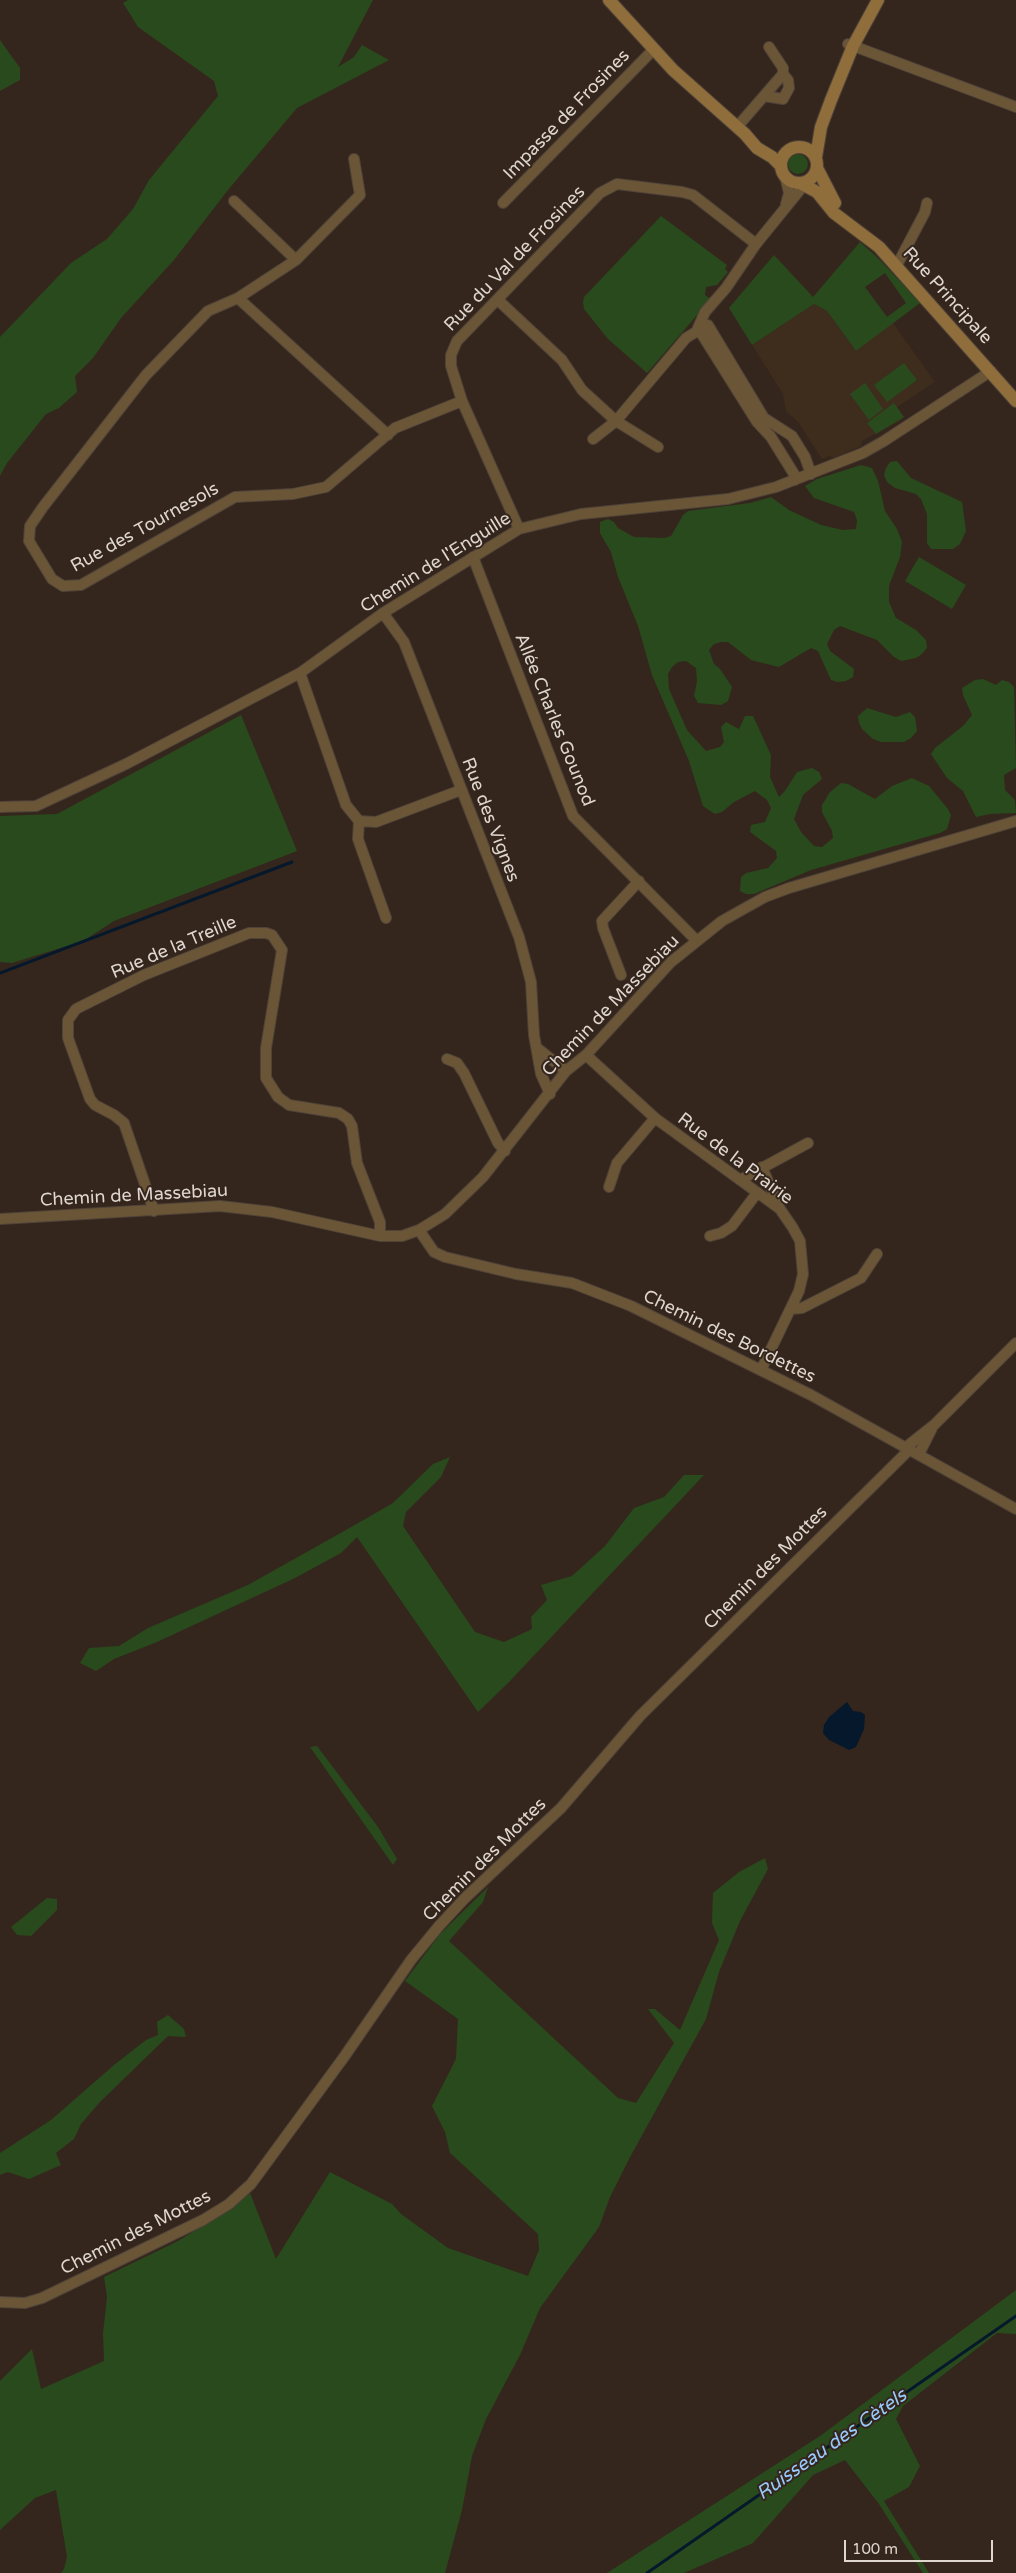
<!DOCTYPE html>
<html>
<head>
<meta charset="utf-8">
<style>
	body { margin:0 }
	#map { position:relative; width:1016px; height:2573px; overflow:hidden; background:#34261c; font-family:"Varela Round",sans-serif }
	canvas { display:block }
	.scale { position:absolute; left:844px; top:2540px; width:149px; height:22px; box-sizing:border-box; border:2px solid #dfd6cf; border-top:0; padding-left:6px; font-size:15px; line-height:18px; white-space:nowrap; color:#dfd6cf; -webkit-text-stroke:4px #34261c; paint-order:stroke }
</style>
</head>
<body>
<div id="map">
<canvas width="1016" height="2573"></canvas>
<div class="scale">100 m</div>
</div>
<script>
const context = document.querySelector('canvas').getContext('2d');
context.lineJoin = 'round';
function paint(path, color) { context.fillStyle = color; context.fill(path, 'evenodd'); }
const poly = rows => new Path2D(rows.map(r => 'M' + r).join(''));
function strokePath(path, color, width, dash) { context.strokeStyle = color; context.lineWidth = width; context.lineCap = dash ? 'butt' : 'round'; context.setLineDash(dash || []); context.stroke(path); }
function label(font, color, halo, rows, align = 'center') {
  context.font = font + ' "Varela Round",sans-serif'; context.lineWidth = 4; context.setLineDash([]); context.textBaseline = 'middle'; context.strokeStyle = halo; context.fillStyle = color; for (const [text, x, y, turn = 0] of rows) {
    context.save(); context.translate(x, y); context.rotate((+turn || 0) * Math.PI / 180); context.textAlign = isNaN(turn) ? turn : align; if (halo) context.strokeText(text, 0, 0); context.fillText(text, 0, 0); context.restore();
  }
}
paint(poly([
	[814,304,827,311,856,351,893,323,935,382,897,407,904,417,901,420,862,441,861,446,834,458,830,456,822,459,798,422,786,411,783,394,752,345]
]), '#3e2c1d');
paint(poly([
	[128,0,373,0,338,67,354,57,362,45,389,60,297,108,228,190,174,260,121,318,93,358,75,376,77,392,59,408,46,414,7,463,0,476,0,337,71,263,107,239,133,209,149,180,218,96,214,81,138,27,123,3],
	[0,40,20,68,20,80,0,91],
	'788 164a10 10 0 1 1 20 0a10 10 0 1 1-20 0Z',
	[661,216,727,265,725,269,728,272,717,285,706,287,705,295,711,299,647,373,608,339,584,309,583,302,584,297],
	[860,242,880,260,920,303,856,351,827,311,814,304,752,345,729,308,774,255,813,297],
	[885,273,906,303,887,317,865,287],
	[904,363,917,380,887,402,874,385],
	[865,383,883,409,869,420,850,394],
	[894,403,904,417,876,434,867,423],
	[897,461,911,478,962,502,966,531,960,544,953,549,931,549,927,543,927,514,921,499,916,494,895,488,887,482,884,475,886,468,890,462],
	[861,465,872,468,878,481,885,511,897,529,902,542,900,557,889,586,889,602,896,618,916,630,926,640,927,648,922,654,916,658,901,661,894,657,877,640,840,626,834,630,827,644,830,651,854,669,853,677,846,681,838,682,831,680,818,651,811,648,779,667,751,660,728,642,721,642,714,644,709,650,714,664,720,669,732,687,728,701,721,705,698,703,694,696,697,682,696,668,686,661,678,662,672,667,668,674,669,689,687,730,706,751,720,747,724,742,721,727,726,722,739,729,745,716,753,716,771,755,770,777,779,797,785,791,797,772,812,768,819,772,822,779,803,795,794,819,801,832,814,846,822,847,833,838,832,831,822,812,822,805,830,792,841,783,848,784,875,799,892,786,912,778,929,786,948,809,951,815,947,829,940,833,811,870,754,894,746,894,740,891,741,877,746,873,768,868,777,858,776,851,750,832,751,825,765,822,771,808,767,800,755,791,734,802,722,812,715,814,703,806,689,761,652,675,638,626,618,577,611,552,600,533,600,522,608,519,614,522,618,528,634,537,664,538,671,536,683,515,688,511,750,503,771,497,789,510,821,525,843,530,856,529,857,520,854,512,814,498,805,486,817,479],
	[919,557,966,585,952,609,905,581],
	[983,679,996,685,1002,680,1009,682,1014,687,1016,768,1004,775,1005,790,1015,800,1016,813,990,814,976,817,963,791,947,778,931,754,935,748,963,726,972,715,963,695,962,688,975,680],
	[867,708,896,717,910,712,915,717,917,731,911,738,904,742,881,742,873,739,862,729,859,723,858,716],
	[241,715,297,851,114,921,83,941,12,963,0,962,0,816,57,814],
	[450,1457,441,1477,406,1512,403,1526,475,1632,504,1642,532,1629,531,1617,547,1600,541,1585,572,1576,605,1546,634,1508,664,1497,684,1475,704,1475,509,1682,478,1712,357,1537,341,1553,295,1578,157,1642,114,1659,96,1671,80,1663,89,1648,119,1646,148,1628,248,1585,353,1526,393,1503,433,1464],
	[317,1746,378,1827,397,1859,393,1865,310,1747],
	[765,1858,768,1869,740,1921,719,1972,706,2019,629,2159,610,2197,599,2227,540,2308,520,2355,486,2419,472,2456,462,2510,445,2573,61,2573,64,2569,67,2557,56,2490,35,2498,0,2530,0,2381,32,2349,41,2389,104,2361,103,2333,107,2297,104,2277,178,2241,236,2205,250,2193,276,2259,330,2172,392,2204,401,2214,448,2248,528,2276,539,2250,538,2234,450,2153,445,2132,432,2106,456,2059,458,2019,405,1981,440,1934,488,1887,483,1902,449,1941,618,2098,636,2103,674,2043,648,2009,655,2009,680,2030,719,1940,712,1923,713,1893,739,1872],
	[47,1898,57,1899,57,1910,31,1936,17,1935,11,1927],
	[168,2015,184,2029,186,2037,168,2036,100,2102,81,2124,74,2139,56,2153,61,2165,29,2179,8,2172,0,2175,0,2153,51,2120,114,2065,146,2040,158,2035,157,2022],
	[1016,2290,1016,2334,997,2333,903,2406,896,2419,920,2466,909,2487,884,2501,929,2573,923,2573,879,2504,845,2460,813,2475,753,2543,684,2573,607,2573,820,2436]
]), '#294a1d');
paint(poly([
	[847,1702,853,1711,861,1712,865,1715,864,1729,856,1747,849,1750,829,1740,823,1733,824,1725,829,1717]
]), '#05182c');
strokePath(poly([
	[0,973,292,862],
	[647,2573,1016,2316]
]), '#05182c', 3);
const street = poly([
	[848,44,1016,107],
	[764,96,783,99,789,88,788,80,783,74],
	[737,127,783,74,783,68,769,47],
	[354,159,360,195,296,260,238,298,208,311,146,375,43,507,30,526,29,541,52,579,63,586,81,585,235,497,293,494,326,487,395,428,462,401],
	[785,176,789,193,786,204],
	[234,201,296,260],
	[503,203,654,49],
	[896,267,925,212,927,203],
	[238,298,388,435],
	[498,300,562,360,582,390,616,421,658,447],
	[708,325,764,418,792,436,805,457,811,474],
	[593,439,616,421,686,338,704,327],
	[795,480,794,474,771,437,757,422,698,328,705,312,726,288,756,244,808,180],
	[519,529,462,401,451,366,451,355,457,341,600,193,617,184,682,192,693,195,756,244],
	[473,557,573,816,696,940],
	[383,613,404,642,519,937,531,982,534,1035,541,1074,550,1094],
	[300,673,346,805,359,821,376,822,461,790],
	[0,807,36,806,126,764,300,673,383,613,519,529,581,514,728,499,776,487,863,453,884,441,991,371],
	[359,821,358,839,386,918],
	[621,975,603,928,602,921,639,881],
	[537,1048,566,1071],
	[586,1055,655,1118,780,1209,793,1228,800,1241,803,1274,799,1291,761,1370],
	[447,1059,457,1063,464,1073,498,1143,505,1151],
	[762,1167,780,1209],
	[740,1180,808,1143],
	[609,1187,617,1163,655,1118],
	[154,1211,124,1123,114,1115,95,1105,90,1099,68,1038,68,1020,76,1009,144,975,249,933,266,933,272,935,282,950,266,1048,266,1078,278,1097,289,1105,339,1113,348,1119,352,1126,357,1163,380,1222,380,1236],
	[0,1219,220,1206,272,1212,380,1236,402,1236,419,1230,445,1214,483,1177,566,1071,586,1055,671,962,722,921,765,897,789,888,1016,821],
	[419,1230,434,1252,445,1257,516,1274,572,1283,631,1306,811,1395,1016,1509],
	[710,1236,721,1233,732,1226,757,1193],
	[791,1309,802,1308,861,1278,877,1254],
	[919,1454,932,1428],
	[0,2302,25,2303,42,2298,203,2220,229,2204,251,2184,344,2057,411,1960,439,1926,465,1898,561,1808,640,1716,906,1453,910,1444,934,1425,1016,1343]
]);
const secondary = poly([
	[609,0,673,70,745,134,757,148,772,157,781,166],
	'781 165a18 18 0 1 1 36 0a18 18 0 1 1-36 0Z',
	[816,157,821,127,831,100,853,46,878,0],
	[817,168,835,203],
	[800,183,817,192,834,213,879,247,1016,401]
]);
strokePath(street, '#4f4239', 12);
strokePath(secondary, '#4f4239', 14);
strokePath(street, '#6a5637', 10);
strokePath(secondary, '#8f6e3c', 12);
label('18px', '#dfd6cf', '#34261c', [
	["Impasse de Frosines",567,115,-46],
	["Rue du Val de Frosines",515,259,-46],
	["Rue Principale",947,296,48],
	["Rue des Tournesols",145,528,-29],
	["Chemin de l'Enguille",436,563,-32],
	["Allée Charles Gounod",554,720,68],
	["Rue des Vignes",490,820,69],
	["Rue de la Treille",174,948,-23],
	["Chemin de Massebiau",611,1006,-46],
	["Rue de la Prairie",735,1159,37],
	["Chemin de Massebiau",134,1196,-3],
	["Chemin des Bordettes",729,1337,26],
	["Chemin des Mottes",766,1568,-45],
	["Chemin des Mottes",485,1860,-45],
	["Chemin des Mottes",136,2233,-27]
]);
label('italic 19px', '#98cafc', '#34261c', [
	["Ruisseau des Cètels",832,2445,-35]
]);
</script>
</body>
</html>
